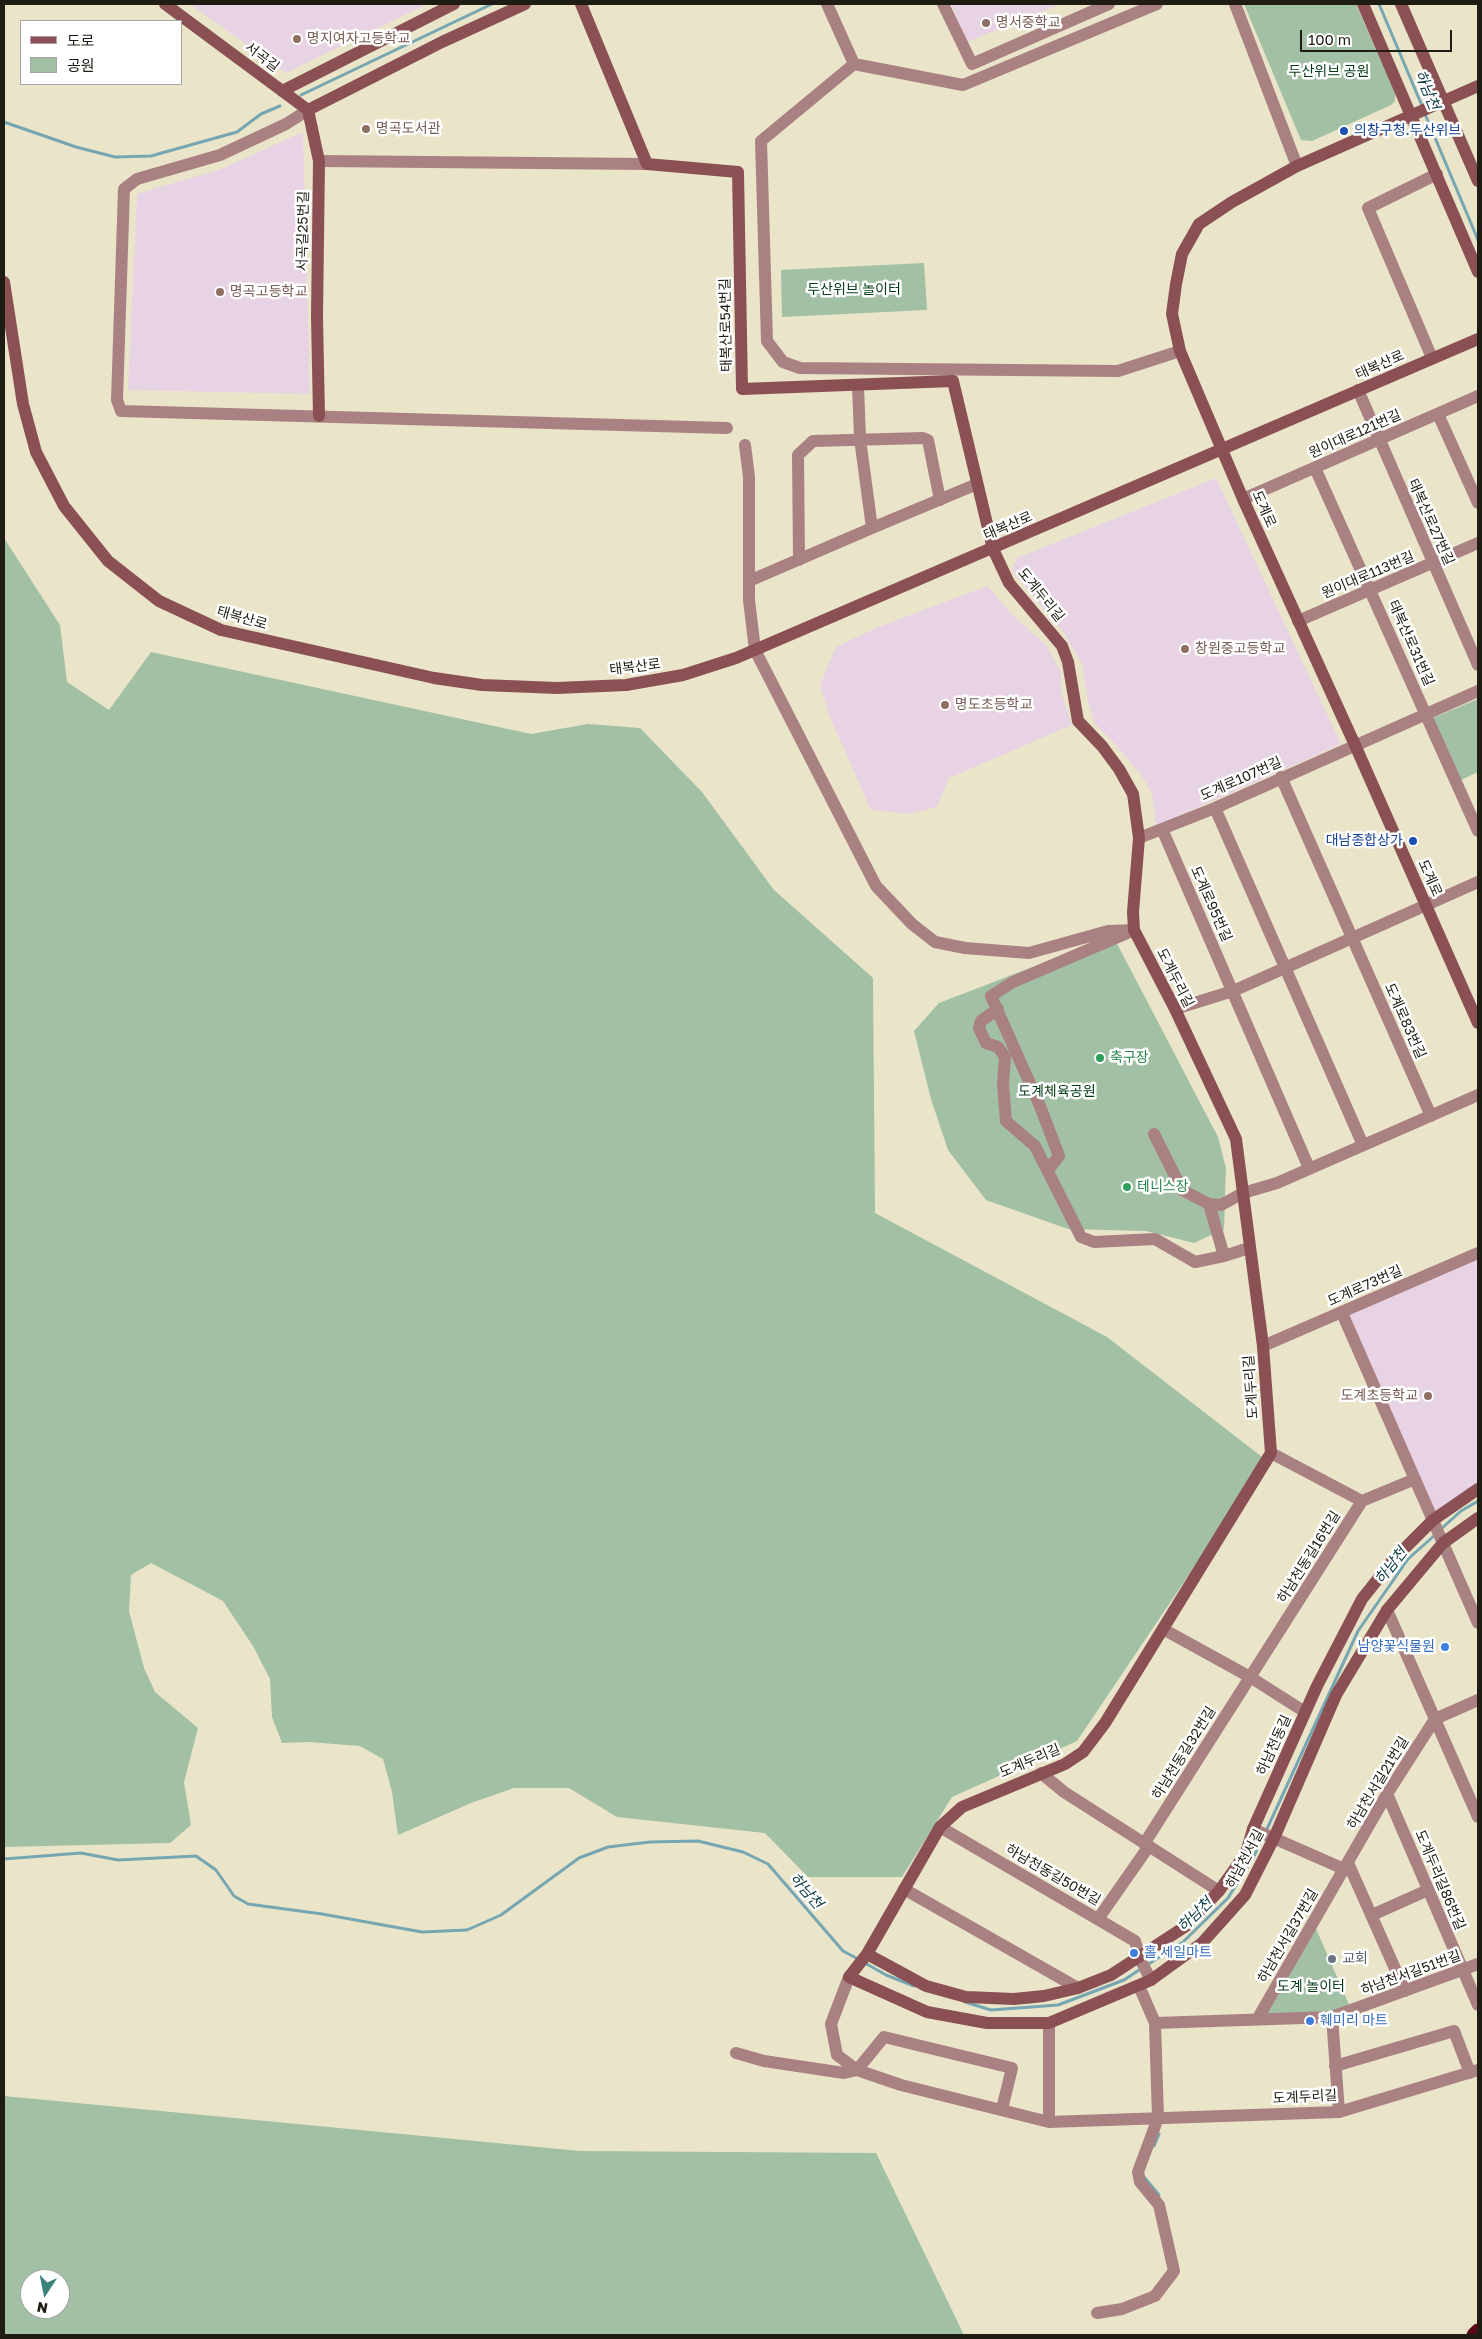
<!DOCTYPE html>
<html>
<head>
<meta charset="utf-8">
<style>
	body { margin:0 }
	#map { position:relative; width:1482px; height:2339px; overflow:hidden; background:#eae5c9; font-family:"Golos Text","Noto Sans KR",sans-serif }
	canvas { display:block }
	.frame { position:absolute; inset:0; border:5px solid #1f1d13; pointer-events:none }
	.legend { position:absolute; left:20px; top:20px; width:162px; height:65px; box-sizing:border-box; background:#fff; border:1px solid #a5a5a1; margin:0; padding:6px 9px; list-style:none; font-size:15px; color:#1f1d13 }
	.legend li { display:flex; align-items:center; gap:10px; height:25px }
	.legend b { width:25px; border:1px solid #a5a5a1 }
	.north { position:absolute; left:20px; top:2269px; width:50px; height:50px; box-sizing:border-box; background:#fff; border:1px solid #a5a5a1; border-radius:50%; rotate:191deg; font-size:14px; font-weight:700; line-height:20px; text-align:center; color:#1f1d13 }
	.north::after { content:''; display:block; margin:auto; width:18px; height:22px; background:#3b827b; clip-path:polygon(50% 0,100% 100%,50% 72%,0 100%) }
	.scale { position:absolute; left:1300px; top:30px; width:152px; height:22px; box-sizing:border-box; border:2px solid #1f1d13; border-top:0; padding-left:6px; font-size:15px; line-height:18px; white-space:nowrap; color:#1f1d13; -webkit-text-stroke:4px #fff; paint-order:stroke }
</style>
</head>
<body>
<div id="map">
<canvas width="1482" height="2339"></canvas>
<div class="frame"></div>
<ul class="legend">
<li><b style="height:6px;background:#8a5054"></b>도로</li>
<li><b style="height:14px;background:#a1c0a4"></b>공원</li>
</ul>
<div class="north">N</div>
<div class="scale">100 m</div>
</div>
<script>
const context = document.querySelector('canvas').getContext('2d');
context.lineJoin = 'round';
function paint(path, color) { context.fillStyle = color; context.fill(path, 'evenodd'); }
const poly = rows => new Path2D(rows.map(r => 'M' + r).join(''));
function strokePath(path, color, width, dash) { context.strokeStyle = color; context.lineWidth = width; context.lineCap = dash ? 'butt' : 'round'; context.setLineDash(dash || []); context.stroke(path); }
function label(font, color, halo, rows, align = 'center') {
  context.font = font + ' "Golos Text","Noto Sans KR",sans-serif'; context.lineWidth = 5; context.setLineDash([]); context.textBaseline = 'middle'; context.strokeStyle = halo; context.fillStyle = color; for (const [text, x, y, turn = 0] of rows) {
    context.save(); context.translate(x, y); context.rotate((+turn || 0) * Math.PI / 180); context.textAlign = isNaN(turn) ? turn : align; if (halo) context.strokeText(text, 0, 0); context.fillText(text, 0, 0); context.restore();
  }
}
paint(poly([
	[190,4,427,4,286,73],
	[951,4,1061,4,967,42],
	[303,132,310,394,128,390,137,194,221,169],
	[1216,478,1341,744,1156,826,1152,793,1141,775,1117,746,1095,724,1088,702,1082,664,1064,633,1012,571,1017,558],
	[987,586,1015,617,1047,646,1061,672,1062,695,1072,725,949,778,937,807,908,814,871,810,829,715,820,685,836,647,876,628],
	[1478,1249,1478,1489,1433,1520,1342,1313]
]), '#e7d3e3');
paint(poly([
	[1244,4,1356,4,1395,93,1395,101,1391,105,1312,141,1301,140],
	[924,263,927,310,782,317,781,270],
	[4,538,60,625,67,682,109,710,151,652,531,734,588,724,640,728,702,792,774,890,873,978,875,1213,1107,1337,1266,1460,1077,1741,952,1797,902,1877,808,1877,765,1833,617,1817,569,1788,514,1788,471,1803,398,1835,392,1792,383,1759,360,1746,308,1742,282,1743,272,1717,270,1679,253,1646,223,1601,151,1563,131,1575,129,1611,144,1668,155,1692,198,1728,184,1782,191,1825,170,1843,4,1847],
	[1478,699,1478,772,1461,780,1433,718],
	[1113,936,1218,1137,1226,1168,1224,1229,1194,1243,1146,1231,1068,1229,986,1200,948,1150,931,1099,914,1031,939,1003],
	[1314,1924,1351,2009,1260,2017],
	[4,2096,580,2151,876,2153,964,2335,4,2335],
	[30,2279,60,2279,60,2309,30,2309]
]), '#a1c0a4');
strokePath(poly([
	[1379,4,1423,108],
	[301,95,492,4],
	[1425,114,1478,240],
	[4,122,76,147,115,157,151,156,237,132,261,114,280,106],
	[1441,1529,1461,1511,1478,1501],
	[1266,1831,1358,1631,1408,1559,1435,1535],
	[4,1859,81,1853,118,1860,196,1856,216,1870,234,1896,248,1904,322,1914,422,1932,467,1930,501,1915,579,1858,608,1847,650,1842,698,1841,743,1852,768,1864,843,1951,860,1960],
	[865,1963,886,1975,914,1986],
	[1147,1965,1183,1942,1228,1898,1253,1858,1263,1837],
	[965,2002,991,2010,1058,2005,1124,1980,1142,1968],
	[1154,2146,1159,2134],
	[1144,2177,1159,2195]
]), '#76a6b2', 3);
strokePath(poly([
	[827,4,854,64,963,85,1157,4],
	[943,4,972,64,1109,4],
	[1235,4,1297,166],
	[854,64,761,141,767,341,783,362,800,368,1118,371,1180,351],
	[308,110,286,124,220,155,137,179,124,189,117,400,121,411,727,428],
	[319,161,647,164],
	[1432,358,1368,208,1437,174],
	[858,385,860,439,872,528,977,484],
	[1358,390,1478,665],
	[1438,414,1478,503],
	[745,445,749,477,749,600,755,650,876,886,912,924,935,942,965,948,1029,953,1108,931,1134,930],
	[1315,468,1478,831],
	[1243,499,1478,396],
	[799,560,798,455,813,441,923,438,928,440,940,500],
	[749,581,872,528],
	[1298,621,1478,543],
	[1281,777,1431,1116],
	[1215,808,1363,1145],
	[1162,829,1309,1168],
	[1139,838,1215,808,1478,691],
	[998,1009,981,1021,979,1028,986,1043,998,1047,1005,1057,1003,1084,1006,1121,1035,1146,1081,1237,1094,1242,1155,1239,1195,1262,1224,1256,1249,1248],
	[1175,1009,1233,991,1478,882],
	[1154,1134,1182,1190,1209,1204,1221,1205,1243,1193,1277,1183,1478,1095],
	[1048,1170,1059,1156,1040,1106,991,996,1013,982,1132,931],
	[1209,1204,1224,1256],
	[1342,1313,1478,1623],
	[1263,1346,1478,1253],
	[1271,1453,1362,1501],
	[1387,1610,1478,1817],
	[1163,1629,1250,1677,1305,1712],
	[1041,1773,1064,1792,1219,1891],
	[1387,1794,1478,2005],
	[940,1827,1135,1941,1141,1961,1151,1980],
	[1253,1829,1344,1869],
	[1144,1844,1362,1501,1415,1479],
	[1348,1863,1405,1991],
	[904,1889,1078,1988],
	[1372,1915,1428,1890],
	[1098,1919,1149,1846],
	[849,1977,831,2024,837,2055,857,2070,901,2085,1049,2122,1339,2112,1478,2070],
	[1139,1986,1155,2023,1332,2017,1478,1964],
	[1332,2017,1339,2112],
	[1258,2018,1387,1794,1435,1719,1478,1700],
	[1049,2023,1049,2122],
	[736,2053,764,2061,844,2073,857,2070,884,2037,1012,2068,1002,2109],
	[1335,2066,1454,2031,1470,2073],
	[1097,2313,1122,2309,1155,2296,1174,2271,1159,2205,1140,2182,1138,2172,1158,2118,1155,2023]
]), '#aa8182', 12);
strokePath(poly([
	[165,4,308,110,319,161,317,317,319,416],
	[581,4,647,164,738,172,742,389,953,381,993,549,1009,583,1062,646,1068,662,1078,721,1102,746,1119,769,1133,794,1139,838,1133,912,1134,930,1175,1009,1236,1139,1243,1193,1263,1346,1271,1453,1105,1723,1083,1752,1065,1764,962,1807,940,1827,867,1954,849,1977,927,2012,987,2023,1049,2023,1151,1980,1202,1943,1245,1895,1274,1838,1336,1695,1387,1610,1443,1543,1478,1518],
	[1363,4,1478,272],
	[1401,4,1478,181],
	[1478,86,1297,166,1232,202,1199,224,1182,254,1176,284,1172,314,1180,351,1243,499,1355,745,1478,1023],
	[282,91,454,4],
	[308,110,442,42,525,4],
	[4,282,23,404,36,452,64,506,108,561,159,601,221,630,434,678,482,685,557,688,626,685,683,675,736,658,1478,339],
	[867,1954,926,1986,966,1997,1014,1999,1044,1996,1078,1988,1111,1975,1186,1926,1219,1891,1246,1853,1253,1829,1317,1686,1362,1599,1393,1560,1433,1520,1478,1489]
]), '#8a5054', 12);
strokePath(poly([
	[1474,2335,1478,2331]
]), '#5b071a', 15);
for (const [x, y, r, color] of [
	[986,23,5,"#8d6e63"],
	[297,39,5,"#8d6e63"],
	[366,129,5,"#8d6e63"],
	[1344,131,5,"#1a4fb4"],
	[220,292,5,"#8d6e63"],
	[1185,649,5,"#8d6e63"],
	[945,705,5,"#8d6e63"],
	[1413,841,5,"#1a4fb4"],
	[1100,1058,5,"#2e9e5b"],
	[1127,1187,5,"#2e9e5b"],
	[1428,1396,5,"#8d6e63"],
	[1445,1647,5,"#3f7fe0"],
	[1134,1953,5,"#3f7fe0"],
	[1332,1959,5,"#6b7280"],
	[1310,2021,5,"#3f7fe0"]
]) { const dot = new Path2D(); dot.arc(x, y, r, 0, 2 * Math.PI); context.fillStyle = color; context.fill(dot); strokePath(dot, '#fff', 2); }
label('14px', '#785e54', '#fff', [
	["명서중학교",996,23],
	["명지여자고등학교",307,39],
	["명곡도서관",376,129],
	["명곡고등학교",230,292],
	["창원중고등학교",1195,649],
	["명도초등학교",955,705],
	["도계초등학교",1418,1396,"right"]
], 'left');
label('14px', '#1f1d13', '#fff', [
	["서곡길",262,57,37],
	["서곡길25번길",303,231,-89],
	["태복산로54번길",726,325,-91],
	["태복산로",1380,365,-24],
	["원이대로121번길",1355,434,-24],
	["도계로",1264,509,66],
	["태복산로27번길",1431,522,66],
	["태복산로",1008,526,-23],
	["원이대로113번길",1368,575,-23],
	["도계두리길",1041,595,51],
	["태복산로",242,618,16],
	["태복산로31번길",1411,643,66],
	["태복산로",635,667,-7],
	["도계로107번길",1241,779,-24],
	["도계로",1430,878,66],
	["도계로95번길",1211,904,66],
	["도계두리길",1175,978,63],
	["도계로83번길",1405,1021,66],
	["도계로73번길",1365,1286,-24],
	["도계두리길",1251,1387,-94],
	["하남천동길16번길",1309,1557,-58],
	["하남천동길",1274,1745,-66],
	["하남천동길32번길",1184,1753,-58],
	["도계두리길",1030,1761,-23],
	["하남천서길21번길",1378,1783,-59],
	["하남천서길",1245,1859,-62],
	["하남천동길50번길",1053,1875,30],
	["도계두리길86번길",1440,1880,67],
	["하남천서길37번길",1288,1936,-60],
	["하남천서길51번길",1411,1973,-20],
	["도계두리길",1305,2097,-3]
]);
label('14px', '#043a14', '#fff', [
	["두산위브 공원",1329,72],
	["두산위브 놀이터",854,290],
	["도계체육공원",1057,1092],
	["도계 놀이터",1311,1987]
]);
label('14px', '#164399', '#fff', [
	["의창구청.두산위브",1354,131],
	["대남종합상가",1403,841,"right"]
], 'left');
label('14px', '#27864d', '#fff', [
	["축구장",1110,1058],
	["테니스장",1137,1187]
], 'left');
label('14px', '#366cbe', '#fff', [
	["남양꽃식물원",1435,1647,"right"],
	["홀 세일마트",1144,1953],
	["훼미리 마트",1320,2021]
], 'left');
label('14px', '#5b616d', '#fff', [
	["교회",1342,1959]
], 'left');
label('italic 15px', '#0e3c45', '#fff', [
	["하남천",1427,90,67],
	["하남천",1391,1566,-52],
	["하남천",806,1891,49],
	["하남천",1195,1915,-44]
]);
</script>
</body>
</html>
